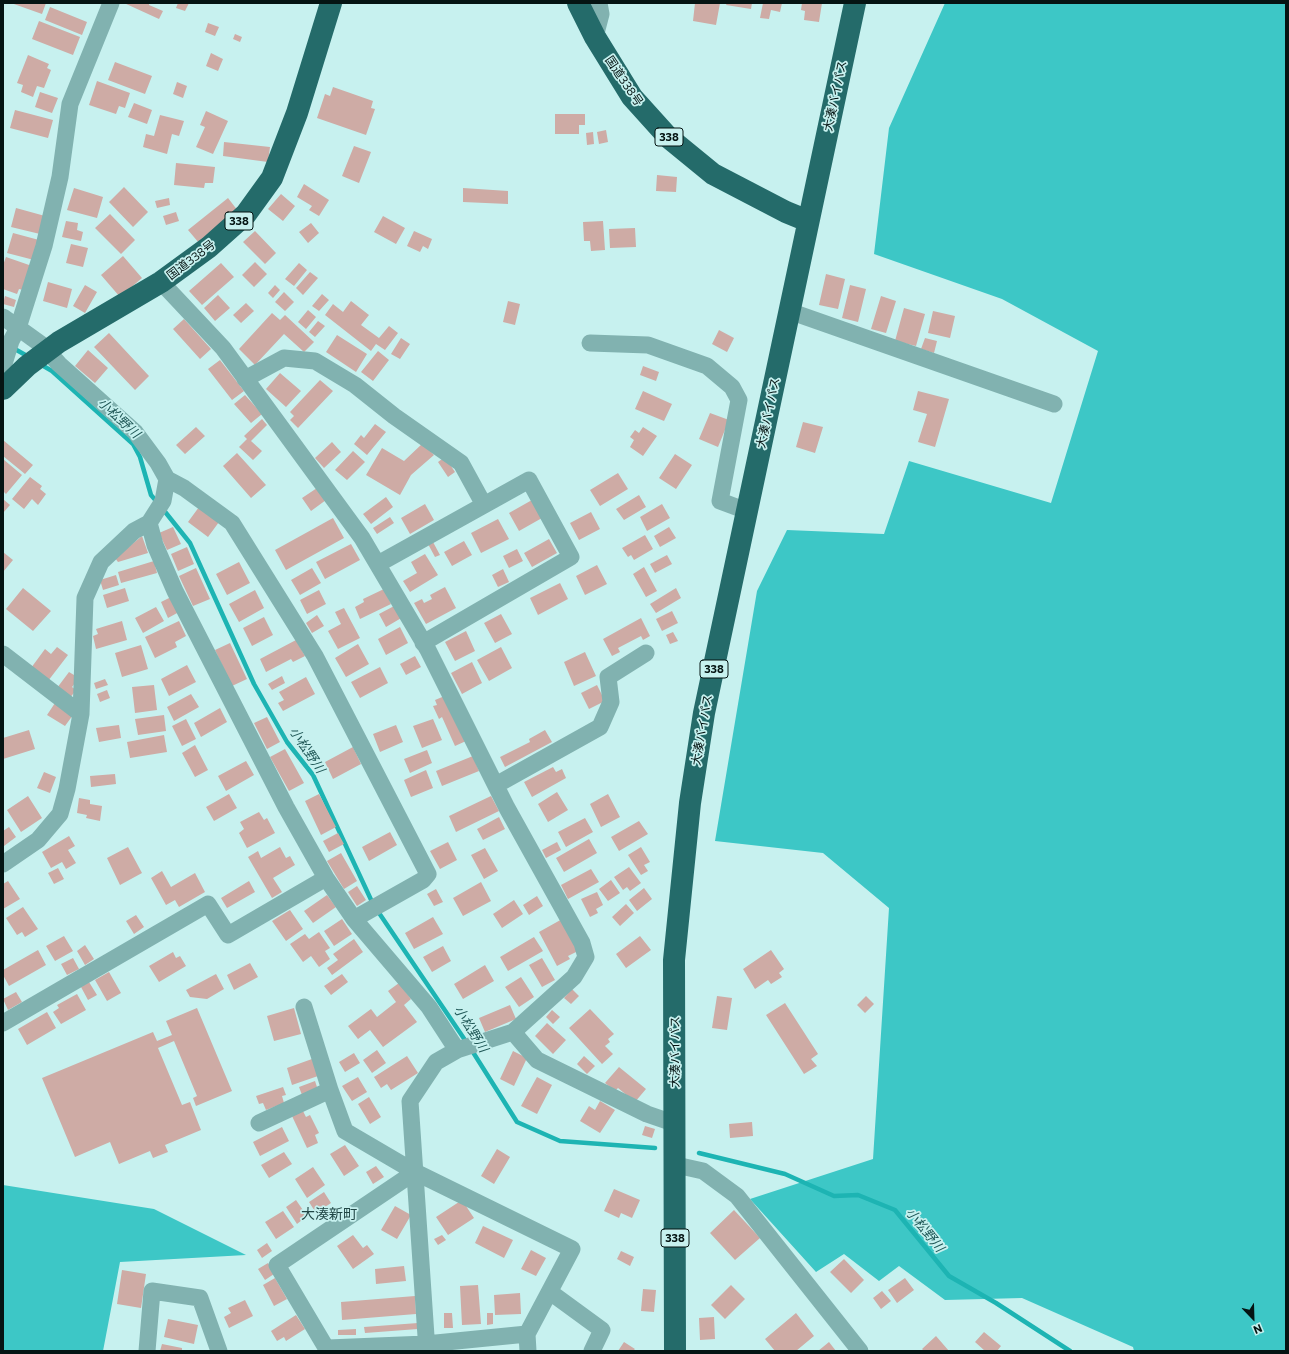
<!DOCTYPE html>
<html>
<head>
<meta charset="utf-8">
<style>
	body { margin:0 }
	#map { position:relative; width:1289px; height:1354px; overflow:hidden; background:#c7f1ef; font-family:Commissioner,sans-serif }
	canvas { display:block }
	.frame { position:absolute; inset:0; border:4px solid #051413; pointer-events:none }
	.north { position:absolute; left:1233px; top:1298px; width:40px; height:40px; -webkit-text-stroke:3px #c7f1ef; paint-order:stroke; rotate:157deg; font-size:11px; font-weight:700; line-height:16px; text-align:center; color:#051413 }
	.north::after { content:''; display:block; margin:auto; width:14px; height:18px; background:#051413; clip-path:polygon(50% 0,100% 100%,50% 72%,0 100%) }
</style>
</head>
<body>
<div id="map">
<canvas width="1289" height="1354"></canvas>
<div class="frame"></div>
<div class="north">N</div>
</div>
<script>
const context = document.querySelector('canvas').getContext('2d');
context.lineJoin = 'round';
function paint(path, color) { context.fillStyle = color; context.fill(path, 'evenodd'); }
const poly = rows => new Path2D(rows.map(r => 'M' + r).join(''));
function strokePath(path, color, width, dash) { context.strokeStyle = color; context.lineWidth = width; context.lineCap = dash ? 'butt' : 'round'; context.setLineDash(dash || []); context.stroke(path); }
function label(font, color, halo, rows, align = 'center') {
  context.font = font + ' Commissioner,"Noto Sans JP",sans-serif'; context.lineWidth = 3.5; context.setLineDash([]); context.textBaseline = 'middle'; context.strokeStyle = halo; context.fillStyle = color; for (const [text, x, y, turn = 0] of rows) {
    context.save(); context.translate(x, y); context.rotate((+turn || 0) * Math.PI / 180); context.textAlign = isNaN(turn) ? turn : align; if (halo) context.strokeText(text, 0, 0); context.fillText(text, 0, 0); context.restore();
  }
}
paint(poly([
	[945,3,1286,3,1286,1351,1134,1351,1133,1347,1022,1298,945,1300,899,1266,879,1281,844,1254,816,1272,750,1199,873,1159,889,908,823,853,715,841,757,591,787,530,884,534,909,461,1051,503,1098,351,1002,299,874,254,889,128],
	[3,1185,154,1209,246,1255,120,1262,103,1351,3,1351]
]), '#3dc7c6');
strokePath(poly([
	[13,348,29,357],
	[40,364,52,371,133,444,140,457,151,495,157,502],
	[162,508,190,543,254,684,287,742,313,775,373,904],
	[377,910,467,1043],
	[471,1049,517,1122,560,1141,655,1148],
	[699,1153,785,1174,834,1196,858,1195,895,1210,949,1276,996,1303,1070,1351]
]), '#1db4b3', 4.5);
paint(poly([
	[11,3,46,3,42,14],
	[124,3,149,3,149,5,163,11,159,19],
	[178,3,189,3,185,11,176,8],
	[695,3,720,3,716,25,693,21],
	[727,3,752,3,751,9,726,5],
	[763,3,782,3,780,12,771,10,769,19,760,18],
	[802,3,822,3,819,22,804,20,805,11,801,10],
	[50,7,87,22,82,35,45,20],
	[39,21,80,37,73,55,32,39],
	[208,23,219,27,215,36,205,32],
	[235,34,242,37,240,42,233,39],
	[211,53,223,59,218,71,206,66],
	[28,55,49,64,47,68,51,70,44,88,37,86,33,97,21,92,23,85,17,83],
	[115,62,152,76,145,94,108,80],
	[97,81,130,93,125,108,119,106,116,114,89,105],
	[177,82,187,86,183,98,173,94],
	[333,87,373,101,371,108,375,109,366,135,317,118,325,94,330,96],
	[40,92,58,98,52,113,35,107],
	[134,103,152,110,147,124,128,117],
	[15,110,53,120,48,138,10,128],
	[206,111,228,121,213,154,196,147,205,127,200,125],
	[555,114,585,114,585,125,579,125,579,134,555,134],
	[160,115,184,121,179,136,172,134,167,154,143,147,146,134,154,136],
	[606,130,608,142,599,144,597,132],
	[593,132,594,144,587,145,586,133],
	[224,142,270,147,268,162,223,156],
	[354,146,371,152,359,183,342,176],
	[176,163,215,167,213,183,205,183,204,188,174,185],
	[657,175,677,177,676,192,656,191],
	[304,184,329,200,319,216,309,210,312,206,297,197],
	[124,187,148,212,133,227,109,202],
	[74,188,103,197,97,218,67,210],
	[463,188,508,191,508,204,463,202],
	[281,194,295,206,283,221,268,209],
	[169,198,170,205,157,208,155,201],
	[228,198,238,211,199,243,188,230],
	[16,208,45,216,40,234,11,227],
	[176,212,179,221,166,225,163,216],
	[110,214,135,240,121,254,95,228],
	[383,216,405,228,396,244,374,232],
	[66,221,78,223,77,230,83,232,81,241,62,237],
	[603,221,605,250,591,251,590,241,584,241,583,222],
	[311,223,319,233,308,243,299,232],
	[635,228,636,247,610,248,609,229],
	[255,231,276,253,265,264,243,242],
	[414,231,432,239,428,249,423,246,420,252,407,246],
	[13,233,39,240,34,260,7,253],
	[71,244,88,248,83,267,66,263],
	[123,256,142,278,120,297,101,275],
	[6,257,32,266,23,290,19,289,17,294,3,289,3,265],
	[255,262,267,274,254,287,242,275],
	[221,263,234,277,202,305,189,291],
	[299,263,307,270,294,286,285,279],
	[310,272,318,278,303,295,296,288],
	[826,274,845,279,838,309,819,305],
	[48,282,72,289,67,308,43,301],
	[85,285,97,292,85,313,73,306],
	[275,285,280,290,273,298,268,293],
	[850,285,866,289,858,322,842,318],
	[284,292,294,302,285,311,275,302],
	[322,294,329,300,319,311,312,306],
	[218,295,230,308,215,321,204,308],
	[5,296,16,300,14,307,3,304],
	[881,296,896,301,886,333,871,329],
	[351,301,369,315,361,325,379,338,389,326,398,333,385,350,376,344,371,351,325,315,333,304,343,312],
	[508,301,520,304,515,325,503,322],
	[246,303,254,311,241,323,233,315],
	[904,308,925,314,916,346,895,341],
	[308,310,316,317,306,329,298,322],
	[933,311,955,316,950,338,928,333],
	[272,313,280,320,285,315,314,342,304,352,284,334,255,365,239,349],
	[184,319,211,349,200,359,173,329],
	[318,321,325,326,315,337,309,332],
	[719,330,734,338,727,352,712,344],
	[109,333,149,376,135,390,94,347],
	[337,335,367,354,356,372,326,352],
	[401,338,410,344,400,359,391,354],
	[925,338,937,341,934,353,921,349],
	[88,350,108,368,95,383,75,366],
	[378,351,389,360,373,381,361,372],
	[220,360,244,391,232,400,208,369],
	[643,366,659,372,656,381,640,375],
	[280,373,301,391,286,407,266,389],
	[320,380,333,391,298,428,290,420,294,416,290,412],
	[643,391,672,404,664,421,635,409],
	[918,391,949,399,935,447,918,442,927,414,913,410],
	[245,395,262,414,251,423,234,404],
	[710,413,729,420,718,447,699,439],
	[262,419,267,425,251,441,262,451,253,460,239,447,247,439,244,436],
	[803,422,823,427,815,453,796,447],
	[375,424,386,432,367,455,354,444,361,435,364,438],
	[196,427,205,436,185,454,176,445],
	[643,427,657,436,643,456,630,447,634,440,630,437,635,430,639,433],
	[3,440,33,465,25,474,3,456],
	[332,442,341,452,324,468,315,458],
	[423,443,434,455,411,475,400,495,366,475,382,448,404,461],
	[353,451,365,462,347,480,335,470],
	[237,453,266,485,251,498,223,466],
	[675,454,692,465,676,489,659,478],
	[445,457,455,472,448,477,438,462],
	[3,459,22,475,6,494,3,491],
	[618,473,628,489,600,506,590,490],
	[30,477,42,486,40,489,46,494,38,505,32,499,24,509,12,499],
	[317,488,326,500,311,511,302,498],
	[639,495,646,507,624,520,616,509],
	[386,497,393,507,371,524,363,514],
	[3,499,10,505,3,513],
	[532,500,542,518,519,531,509,513],
	[425,504,434,520,410,534,401,518],
	[662,504,670,518,647,531,640,517],
	[199,507,219,522,208,537,188,522],
	[591,512,600,529,579,540,570,523],
	[390,517,394,523,377,534,373,528],
	[333,518,344,538,286,570,275,550],
	[498,519,509,539,481,553,471,533],
	[173,527,181,544,167,550,159,533],
	[669,527,676,538,660,547,654,536],
	[645,535,653,549,634,560,631,555,628,557,622,548],
	[142,536,148,553,118,562,115,558],
	[549,539,557,553,532,567,524,553],
	[464,541,472,555,452,566,444,552],
	[433,542,440,555,435,557,428,544],
	[351,544,360,560,325,579,316,562],
	[187,547,194,564,178,571,171,554],
	[517,549,523,561,509,568,503,556],
	[3,552,13,560,3,572],
	[425,554,438,575,410,592,403,581,417,573,411,562],
	[667,555,672,564,655,573,650,564],
	[154,561,157,573,121,583,118,572],
	[239,562,250,583,227,595,216,574],
	[597,565,607,584,585,595,576,576],
	[644,567,657,591,646,597,633,574],
	[196,568,210,599,193,606,179,576],
	[312,568,321,583,300,595,291,580],
	[503,569,509,582,498,587,492,575],
	[116,575,119,585,103,590,100,580],
	[560,583,568,599,538,615,530,598],
	[445,587,456,608,426,624,414,603,422,599,424,603,432,599,430,595],
	[23,588,51,611,33,631,6,609],
	[125,588,129,601,107,608,103,595],
	[676,588,681,598,656,613,650,604],
	[384,589,391,604,360,619,355,607,364,602,363,599],
	[255,590,264,608,239,622,229,604],
	[319,590,326,604,307,614,300,600],
	[171,597,179,612,168,618,161,602],
	[396,605,403,617,386,627,379,614],
	[156,607,164,621,143,633,135,618],
	[344,608,360,638,338,649,328,631,341,624,335,612],
	[672,611,678,623,662,631,656,619],
	[501,614,512,634,495,643,484,623],
	[317,615,324,626,312,633,306,623],
	[264,617,273,635,252,646,243,628],
	[641,618,650,636,643,640,641,636,618,648,620,652,612,656,603,639],
	[122,621,127,640,96,649,93,636,98,634,96,629],
	[179,621,186,636,175,642,177,647,155,658,145,637],
	[400,627,408,643,386,655,378,639],
	[466,631,475,651,455,661,445,642],
	[673,632,678,641,670,644,666,635],
	[296,640,305,656,293,662,291,659,266,672,260,659],
	[230,643,247,679,232,686,215,650],
	[358,644,369,664,346,677,335,658],
	[141,645,148,669,122,677,115,653],
	[57,647,68,655,48,681,31,668,45,649,51,654],
	[501,647,512,668,489,681,477,660],
	[585,652,596,676,574,686,564,662],
	[415,656,421,667,406,675,400,664],
	[472,662,482,683,462,694,451,673],
	[187,665,196,682,169,696,161,679],
	[380,667,388,683,360,698,351,682],
	[69,672,79,678,72,687,76,690,70,698,57,688],
	[282,676,285,683,272,690,268,684],
	[306,677,315,694,283,711,278,703,284,700,279,692],
	[105,679,108,685,96,689,94,683],
	[154,685,157,710,135,713,132,687],
	[597,685,605,701,589,709,581,693],
	[107,690,110,698,100,702,97,694],
	[191,694,199,707,174,721,167,707],
	[447,695,466,741,455,746,442,717,439,719,433,706,437,705,435,700],
	[55,703,73,715,65,726,47,715],
	[220,708,227,722,201,737,194,723],
	[164,715,166,731,138,735,135,719],
	[267,717,280,742,267,749,254,723],
	[186,719,196,739,182,746,172,726],
	[433,719,442,740,422,748,413,726],
	[119,725,121,738,99,742,96,728],
	[396,725,403,742,380,752,373,734],
	[29,730,35,749,3,759,3,738],
	[545,730,552,742,505,767,500,757,530,742,529,739],
	[164,735,167,752,130,758,127,742],
	[195,745,208,770,195,777,182,753],
	[353,747,361,764,333,779,325,762],
	[285,749,304,783,289,791,270,757],
	[427,750,432,763,410,773,404,759],
	[473,756,479,771,442,786,436,771],
	[246,761,254,775,226,791,218,776],
	[553,767,556,772,562,769,566,778,532,797,524,782],
	[426,770,433,788,411,797,404,780],
	[44,772,56,777,50,793,37,788],
	[115,774,116,784,91,787,90,776],
	[557,792,568,810,548,822,538,804],
	[229,794,237,808,214,821,206,807],
	[319,794,336,827,321,835,305,801],
	[608,794,620,817,601,827,590,804],
	[28,796,42,818,21,832,7,810],
	[491,796,499,811,456,832,449,816],
	[79,798,90,800,90,804,102,806,100,821,86,818,87,815,77,813],
	[259,812,264,820,267,818,275,833,247,848,239,833,244,829,240,822],
	[499,817,505,829,483,840,477,829],
	[585,818,593,832,566,847,558,832],
	[639,821,648,834,619,851,611,837],
	[9,827,16,837,4,846,3,831],
	[390,832,397,845,369,861,362,847],
	[338,833,344,844,329,852,323,841],
	[69,836,75,846,68,850,76,863,66,869,62,862,51,868,42,852],
	[589,839,597,853,564,872,556,858],
	[448,842,457,860,440,869,430,851],
	[557,842,561,850,546,858,542,850],
	[128,847,142,873,120,885,107,858],
	[280,847,286,858,290,856,295,865,273,878,282,892,272,898,248,857,258,851,261,858],
	[641,847,650,862,644,865,648,871,641,875,628,855],
	[485,848,498,871,484,879,471,855],
	[341,853,357,881,344,889,327,861],
	[629,867,641,883,630,891,627,887,623,890,614,877],
	[58,868,64,879,54,884,48,873],
	[591,869,599,882,568,899,561,885],
	[162,871,171,887,195,873,205,892,179,907,175,900,166,905,151,878],
	[611,880,620,893,608,901,599,889],
	[8,881,20,899,3,909,3,884],
	[249,881,255,892,227,908,221,898],
	[481,882,491,901,463,916,453,898],
	[357,886,366,900,357,906,348,892],
	[644,888,652,899,637,911,629,900],
	[436,889,443,902,434,906,427,894],
	[597,892,603,905,596,909,598,913,590,917,581,899],
	[327,895,336,907,313,923,304,911],
	[537,896,543,906,529,915,523,905],
	[514,900,523,914,502,928,493,914],
	[626,904,634,913,620,926,612,917],
	[23,907,38,929,25,937,22,932,17,935,6,918],
	[290,910,303,929,286,941,272,921],
	[136,915,144,927,134,934,126,921],
	[433,917,443,934,414,949,405,933],
	[564,918,578,951,568,956,570,959,557,966,539,932],
	[342,919,352,934,334,946,324,931],
	[319,932,330,948,325,951,330,959,319,967,311,956,303,962,290,944,305,934,309,939],
	[64,936,73,951,55,961,46,946],
	[640,936,651,950,626,968,616,954],
	[534,937,543,951,508,971,500,957],
	[354,939,363,952,332,975,327,968,338,960,333,954],
	[85,945,94,959,85,965,77,951],
	[443,946,451,961,432,972,423,957],
	[38,950,46,965,9,986,3,975,3,970],
	[771,950,784,969,779,973,782,977,771,984,768,980,755,989,743,969],
	[173,952,176,958,180,956,186,966,159,982,149,966],
	[73,958,79,969,67,975,61,964],
	[542,958,555,980,542,987,529,965],
	[250,963,258,977,234,990,227,975],
	[485,965,494,981,463,999,454,984],
	[109,972,121,993,107,1001,95,980],
	[216,974,224,989,207,999,190,997,186,990],
	[342,974,348,982,331,995,324,986],
	[521,977,534,997,519,1007,505,987],
	[89,982,97,995,88,1000,81,987],
	[399,983,411,999,404,1005,417,1022,383,1047,370,1030,358,1039,348,1026,371,1009,377,1017,396,1002,388,991],
	[572,989,579,996,571,1004,564,998],
	[16,992,22,1002,8,1010,3,999],
	[77,994,86,1010,61,1024,53,1012,59,1008,57,1005],
	[717,996,732,998,727,1030,712,1028],
	[866,996,874,1004,865,1013,857,1005],
	[785,1003,818,1054,811,1059,817,1066,804,1074,766,1015],
	[510,1005,516,1019,485,1032,479,1018],
	[197,1008,232,1091,196,1106,193,1098,197,1096,174,1041,158,1048,182,1105,190,1102,201,1130,165,1145,168,1152,153,1158,150,1151,119,1164,110,1142,75,1157,42,1078,153,1032,157,1041,172,1035,166,1021],
	[294,1008,301,1034,274,1041,267,1016],
	[590,1009,614,1034,608,1039,610,1042,605,1046,613,1054,602,1064,569,1028],
	[552,1010,560,1017,553,1024,546,1017],
	[47,1012,56,1028,27,1045,18,1029],
	[547,1023,566,1040,553,1054,535,1036],
	[377,1050,386,1063,372,1073,363,1060],
	[513,1051,527,1058,514,1086,500,1079],
	[354,1053,360,1063,345,1072,339,1062],
	[407,1056,418,1073,391,1090,387,1084,381,1088,374,1077],
	[584,1056,595,1066,587,1074,577,1064],
	[312,1059,318,1076,292,1085,287,1068],
	[619,1067,646,1089,635,1102,618,1088,615,1091,605,1083],
	[358,1077,367,1092,352,1101,342,1086],
	[537,1077,552,1085,537,1114,521,1106],
	[315,1081,318,1090,302,1095,299,1087],
	[283,1087,286,1095,282,1096,284,1103,266,1110,263,1103,259,1104,256,1096],
	[369,1097,381,1117,370,1124,358,1104],
	[600,1101,615,1110,600,1133,580,1121,589,1106,595,1110],
	[303,1111,306,1117,310,1115,319,1133,315,1135,318,1143,307,1148,292,1116],
	[752,1122,753,1136,730,1138,729,1124],
	[645,1126,655,1129,652,1138,642,1135],
	[282,1127,289,1141,260,1156,253,1142],
	[345,1145,359,1166,344,1176,330,1154],
	[497,1149,510,1157,494,1184,481,1176],
	[284,1152,292,1164,269,1178,261,1165],
	[376,1166,384,1177,373,1184,366,1172],
	[313,1167,325,1185,307,1198,295,1179],
	[614,1189,640,1200,632,1218,621,1213,619,1218,604,1211],
	[324,1192,331,1203,316,1213,309,1202],
	[296,1200,307,1216,297,1224,286,1207],
	[462,1200,474,1218,448,1235,436,1217],
	[395,1206,411,1215,397,1239,381,1230],
	[734,1210,760,1238,735,1260,710,1233],
	[283,1211,294,1227,276,1239,265,1222],
	[483,1226,513,1240,504,1258,475,1243],
	[353,1235,363,1248,367,1245,374,1254,353,1269,337,1246],
	[442,1235,446,1240,438,1245,434,1239],
	[267,1243,272,1251,262,1258,257,1250],
	[531,1250,546,1258,536,1276,521,1269],
	[621,1251,634,1257,630,1266,617,1259],
	[844,1259,864,1280,851,1293,830,1272],
	[268,1263,274,1274,265,1280,258,1269],
	[404,1266,406,1281,376,1284,375,1269],
	[122,1270,146,1274,141,1308,117,1304],
	[275,1278,287,1299,274,1306,263,1285],
	[905,1278,914,1290,897,1303,888,1290],
	[478,1285,481,1324,462,1325,460,1286],
	[731,1285,745,1299,725,1319,711,1305],
	[643,1289,656,1290,654,1312,641,1311],
	[882,1291,891,1301,881,1309,873,1298],
	[520,1293,521,1314,495,1315,494,1295],
	[415,1296,416,1314,342,1320,341,1302],
	[245,1300,253,1316,229,1328,224,1317,231,1313,228,1308],
	[444,1313,452,1313,453,1328,444,1328],
	[487,1313,493,1313,493,1324,487,1325],
	[796,1313,814,1336,796,1351,775,1351,765,1339],
	[296,1315,305,1329,286,1341,284,1337,277,1341,271,1331],
	[714,1317,715,1339,700,1340,699,1318],
	[168,1319,198,1325,194,1344,164,1337],
	[418,1323,418,1329,365,1333,364,1327],
	[356,1329,356,1335,338,1335,338,1330],
	[984,1332,1001,1346,997,1351,985,1351,975,1342],
	[936,1336,949,1351,924,1351,922,1349],
	[624,1342,635,1349,633,1351,618,1351],
	[829,1342,836,1351,818,1351],
	[162,1344,182,1348,182,1351,160,1351]
]), '#ceaba5');
strokePath(poly([
	[595,37,601,14,599,3],
	[161,282,223,348,362,538,428,650,507,808,582,943,586,957,574,977,513,1032,457,1050,436,1062,410,1101,427,1351],
	[789,311,1054,404],
	[3,317,42,345,59,364,135,432,158,463,167,479,184,488,232,523,315,656,428,874,423,880,354,919],
	[590,343,648,345,707,366,732,387,739,400,720,501,747,511],
	[3,367,11,341,18,328,44,246,60,177,70,104,111,3],
	[245,379,284,358,315,361,355,385,394,416,461,463,484,505],
	[167,479,163,501,149,523,155,545,175,591,230,698,286,807,326,878,354,919,429,1007,457,1050],
	[378,564,529,480,571,557,423,643],
	[3,654,81,714],
	[496,785,600,727,611,702,608,677,646,653],
	[3,864,38,840,60,814,67,789,81,714,85,598,101,562,134,531,149,523],
	[304,1007,330,1090,345,1131,415,1172,572,1249,527,1334,528,1351],
	[3,1023,208,904,228,935,326,878],
	[513,1032,537,1060,647,1114,676,1124],
	[259,1123,330,1090],
	[676,1165,703,1171,737,1196,860,1351],
	[550,1292,602,1330,592,1351],
	[328,1348,426,1344,527,1334],
	[147,1351,152,1291,200,1298,219,1351],
	[328,1351,277,1265,415,1172]
]), '#81b2b0', 17);
strokePath(poly([
	[578,3,595,37,632,97,669,138,713,174,786,212,808,221],
	[3,389,27,366,59,342,161,282,209,247,246,214,272,178,297,113,331,3],
	[675,1351,674,960,690,803,704,713,855,3]
]), '#246b6a', 22);
for (const [x, y, w] of [
	[669,137,28],
	[239,221,28],
	[714,669,28],
	[675,1238,28]
]) { const box = new Path2D(); box.roundRect(x - w / 2, y - 9, w, 18, 3); context.fillStyle = '#c7f1ef'; context.fill(box); strokePath(box, '#051413', 1); }
label('bold 11px', '#051413', null, [
	["338",669,137],
	["338",239,221],
	["338",714,669],
	["338",675,1238]
]);
label('12px', '#051413', '#c7f1ef', [
	["国道338号",624,81,56],
	["大湊バイパス",835,96,-78],
	["国道338号",191,260,-37],
	["大湊バイパス",768,413,-78],
	["大湊バイパス",702,730,-80],
	["大湊バイパス",675,1052,-90]
]);
label('italic 13px', '#1e5655', '#c7f1ef', [
	["小松野川",119,418,43],
	["小松野川",307,750,56],
	["小松野川",471,1029,58],
	["小松野川",925,1230,51]
]);
label('14px', '#204645', '#c7f1ef', [
	["大湊新町",329,1214]
]);
</script>
</body>
</html>
